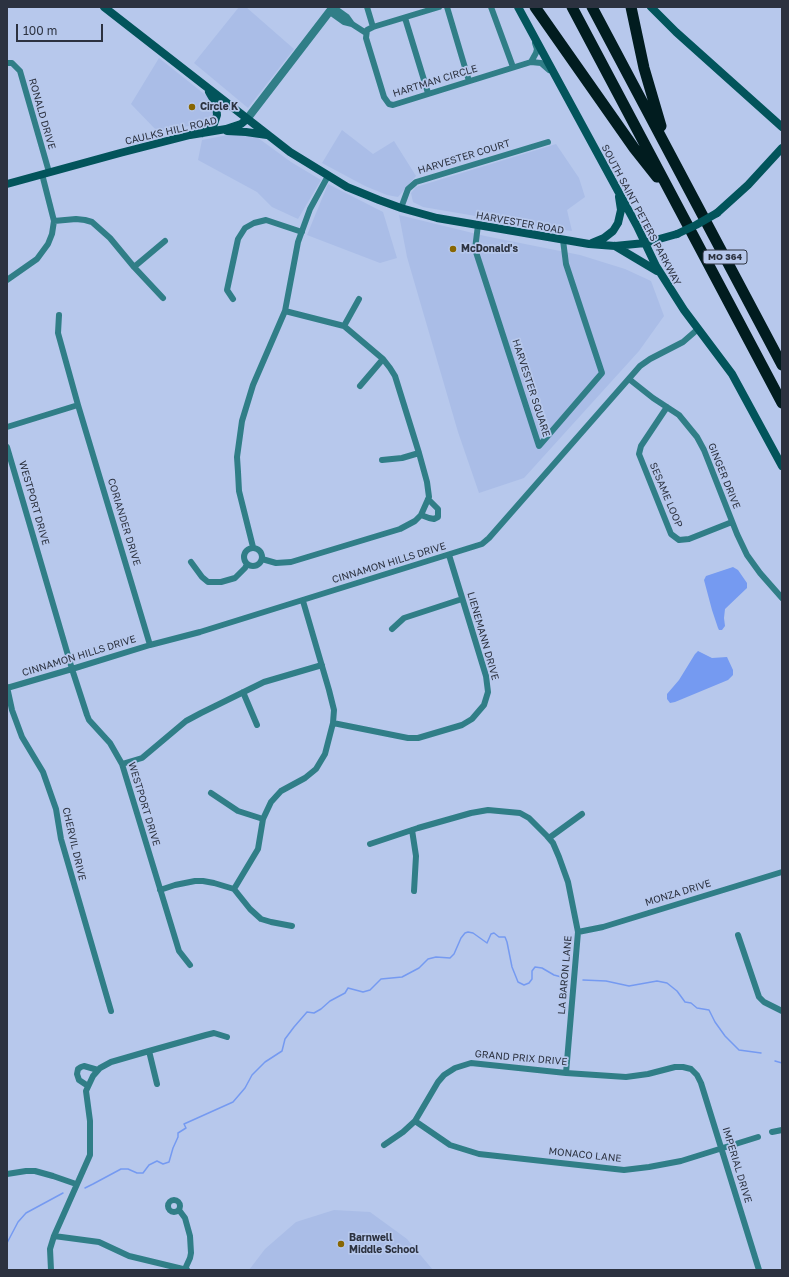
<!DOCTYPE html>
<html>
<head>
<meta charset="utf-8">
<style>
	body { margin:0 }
	#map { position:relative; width:789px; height:1277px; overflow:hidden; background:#b7c8ec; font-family:"Golos Text",sans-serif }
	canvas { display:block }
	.frame { position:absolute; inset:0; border:8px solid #2c3240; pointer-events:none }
	.scale { position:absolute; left:16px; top:24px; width:87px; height:18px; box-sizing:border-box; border:2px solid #2c3240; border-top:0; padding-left:5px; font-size:12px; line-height:14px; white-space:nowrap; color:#2c3240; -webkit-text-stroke:3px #b7c8ec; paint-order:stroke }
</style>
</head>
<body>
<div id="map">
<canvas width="789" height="1277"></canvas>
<div class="frame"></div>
<div class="scale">100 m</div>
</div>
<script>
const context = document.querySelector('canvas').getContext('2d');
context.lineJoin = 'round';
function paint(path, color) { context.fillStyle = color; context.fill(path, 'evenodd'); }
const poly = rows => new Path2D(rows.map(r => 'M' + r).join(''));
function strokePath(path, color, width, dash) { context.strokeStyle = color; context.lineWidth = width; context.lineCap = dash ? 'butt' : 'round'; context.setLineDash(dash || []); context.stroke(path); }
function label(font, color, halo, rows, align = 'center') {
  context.font = font + ' "Golos Text",sans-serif'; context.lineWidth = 3.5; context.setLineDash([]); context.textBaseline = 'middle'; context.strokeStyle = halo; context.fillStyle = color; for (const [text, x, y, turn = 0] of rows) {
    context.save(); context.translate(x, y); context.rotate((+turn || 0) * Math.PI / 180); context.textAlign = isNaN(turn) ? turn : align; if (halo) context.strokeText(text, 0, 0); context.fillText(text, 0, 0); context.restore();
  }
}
paint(poly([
	[239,7,246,7,294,49,248,108,194,63],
	[159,58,208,97,214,108,212,119,196,125,157,131,131,104],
	[342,130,373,154,394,141,416,176,398,197,387,195,365,186,322,163],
	[233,134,254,135,291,162,321,180,298,219,272,207,257,192,198,160,202,140],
	[556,144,579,178,585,197,567,210,572,231,540,227,423,207,413,202,411,193,416,187],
	[328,184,383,212,397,258,380,263,307,235],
	[399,215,485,236,580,255,625,269,651,281,664,316,639,351,524,478,479,493,458,432,407,257],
	[334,1210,370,1212,407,1239,433,1270,249,1270,265,1249,296,1222]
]), '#aabde7');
paint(poly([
	[733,567,738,570,747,583,747,588,725,609,724,618,725,626,722,630,719,630,718,628,712,610,704,580,706,576],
	[698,651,712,658,727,657,733,670,733,675,728,680,675,702,670,703,667,699,667,694,679,680,695,654]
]), '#759af1');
strokePath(poly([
	[583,980,606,981,629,986,657,981,667,983,677,991,685,1002,691,1003,697,1008,709,1010,715,1022,725,1036,739,1050,761,1053],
	[775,1061,782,1063],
	[85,1188,93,1184,121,1169,128,1169,137,1173,143,1173,149,1165,157,1161,163,1164,169,1162,173,1148,178,1137,178,1133,186,1128,184,1124,233,1102,245,1088,252,1075,265,1062,282,1051,285,1039,294,1027,307,1012,314,1013,321,1009,330,1001,345,993,348,988,363,992,370,990,381,979,402,977,419,968,428,959,436,957,450,958,454,954,461,938,465,933,468,932,473,933,487,943,491,934,494,933,499,937,505,937,507,942,512,967,518,982,524,985,529,983,532,979,532,971,535,967,542,968,554,975,565,978],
	[7,1247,7,1243,18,1222,26,1213,63,1193]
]), '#759af1', 1.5);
strokePath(poly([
	[333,7,347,17,352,24,366,33],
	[367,7,373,27],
	[439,7,373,27,367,30,366,38,384,97,389,104,393,105,531,62,541,63,549,70],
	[447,7,469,81],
	[491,7,513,67],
	[330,12,344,22,352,24],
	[405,18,428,93],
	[531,62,536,53,537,49,535,43],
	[7,63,12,63,20,71,49,172],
	[401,208,408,189,416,182,548,142],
	[54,221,76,219,85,220,92,222,110,238,134,267,163,298],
	[478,225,475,249,539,446,602,373,566,264,563,240],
	[134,267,165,241],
	[7,280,37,259,48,244,52,234,54,221,42,174],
	[233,299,227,290,238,239,245,228,254,223,266,220,302,232],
	[59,315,58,333,78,405,150,645],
	[344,326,359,299],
	[629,379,653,398,679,415,697,437,704,450,737,534,747,555,760,573,782,598],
	[360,386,383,359],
	[667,407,641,446,639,454,671,534,679,540,689,539,732,522],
	[7,427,78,405],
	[7,447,72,669,87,715,89,720,110,743,122,764,179,951,190,965],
	[382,460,402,458,419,453],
	[421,515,429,518,434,519,438,517,438,509,428,499],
	[253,547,239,491,238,472,237,457,242,421,253,385,285,311,298,242,310,209,328,176],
	'244 557a9 9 0 1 1 18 0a9 9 0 1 1-18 0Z',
	[262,559,276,563,291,562,400,529,415,521,421,515,429,497,427,482,419,453,395,376,390,368,383,359,344,326,285,311],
	[191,562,202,577,208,582,221,582,235,578,245,568,247,564],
	[392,629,404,618,462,599],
	[7,687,12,710,22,737,43,772,56,809,61,839,111,1011],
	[7,688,72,669,150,645,200,632,482,544,489,538,640,366,650,359,683,342,698,329],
	[243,692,257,725],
	[333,723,408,738,418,738,462,725,472,719,484,705,488,692,486,676,449,555],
	[122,764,142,758,186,721,201,713,264,682,322,665],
	[211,793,238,811,263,819],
	[412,830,416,856,414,891],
	[549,838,582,814],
	[370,844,418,828,471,813,488,810,520,813,529,818,547,836,553,843,559,857,568,882,578,932,566,1073],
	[234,889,258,849,263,819,271,802,281,791,305,778,316,769,325,754,333,723,334,710,329,690,303,601],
	[160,890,175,885,195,881,203,881,214,883,234,889,250,909,261,919,271,922,292,926],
	[578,932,603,927,782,872],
	[738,935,759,997,764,1002,782,1011],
	[149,1051,157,1084],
	[88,1086,79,1080,77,1074,78,1069,81,1067,84,1066,98,1070],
	[415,1121,450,1145,479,1154,624,1170,649,1167,681,1161,758,1137],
	[772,1132,782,1130],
	[384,1145,403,1132,415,1121,438,1082,444,1075,455,1068,471,1063,566,1073,626,1077,648,1074,675,1067,683,1067,691,1069,697,1075,701,1083,759,1270],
	[7,1174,26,1171,35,1171,53,1176,76,1184],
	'168 1206a6 6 0 1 1 12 0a6 6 0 1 1-12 0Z',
	[179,1210,185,1218,190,1236,191,1253,190,1258,185,1269],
	[54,1236,99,1242,129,1256,187,1270],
	[51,1270,50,1249,54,1236,90,1155,90,1121,86,1091,93,1076,100,1068,111,1062,149,1051,206,1035,214,1033,227,1037]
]), '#307e87', 6);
strokePath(poly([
	[247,119,333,7]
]), '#307e87', 8);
strokePath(poly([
	[104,7,290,152,347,187,379,200,401,208,437,218,589,244,615,246,645,243,677,234],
	[518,7,637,226,656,266,684,310,732,374,782,466],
	[651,7,676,32,782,127],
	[227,131,246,132,267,135],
	[203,133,214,124,217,115,216,104,209,92],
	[7,184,120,153,190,135,226,129,241,124,247,119],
	[717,213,748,185,782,148],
	[592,243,604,238,613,231,618,223,621,210,619,197],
	[615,246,657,271]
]), '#02545b', 8);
strokePath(poly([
	[535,7,634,148,657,177],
	[572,7,782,403],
	[592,7,782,365],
	[631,7,644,68,661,126]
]), '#011c1f', 11);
strokePath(poly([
	[677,234,696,225,717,213]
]), '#02545b', 8);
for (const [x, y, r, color] of [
	[192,107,4,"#886602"],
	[453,249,4,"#886602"],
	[341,1244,4,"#886602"]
]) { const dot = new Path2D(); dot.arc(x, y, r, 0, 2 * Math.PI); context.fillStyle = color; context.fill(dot); strokePath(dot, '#b7c8ec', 1.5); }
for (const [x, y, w] of [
	[725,257,44]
]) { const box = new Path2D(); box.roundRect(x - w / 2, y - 7, w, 14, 3); context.fillStyle = '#b7c8ec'; context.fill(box); strokePath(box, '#2c3240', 1); }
label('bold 9px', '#2c3240', null, [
	["MO 364",725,257]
]);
label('10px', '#2c3240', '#b7c8ec', [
	["HARTMAN CIRCLE",435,81,-17],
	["RONALD DRIVE",42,114,74],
	["CAULKS HILL ROAD",171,131,-13],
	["HARVESTER COURT",464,157,-17],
	["SOUTH SAINT PETERS PARKWAY",641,215,62],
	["HARVESTER ROAD",520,223,10],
	["HARVESTER SQUARE",531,388,72],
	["GINGER DRIVE",724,476,68],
	["SESAME LOOP",666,495,67],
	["WESTPORT DRIVE",34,503,74],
	["CORIANDER DRIVE",124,522,73],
	["CINNAMON HILLS DRIVE",389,563,-17],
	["LIENEMANN DRIVE",483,636,74],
	["CINNAMON HILLS DRIVE",79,656,-17],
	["WESTPORT DRIVE",144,804,73],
	["CHERVIL DRIVE",74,844,77],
	["MONZA DRIVE",678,893,-17],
	["LA BARON LANE",565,975,-85],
	["GRAND PRIX DRIVE",521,1058,5],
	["MONACO LANE",585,1155,6],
	["IMPERIAL DRIVE",737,1165,73]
]);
label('bold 10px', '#2c3240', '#b7c8ec', [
	["Circle K",200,107],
	["McDonald's",461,249],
	["Barnwell",349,1238],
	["Middle School",349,1250]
], 'left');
</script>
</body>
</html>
